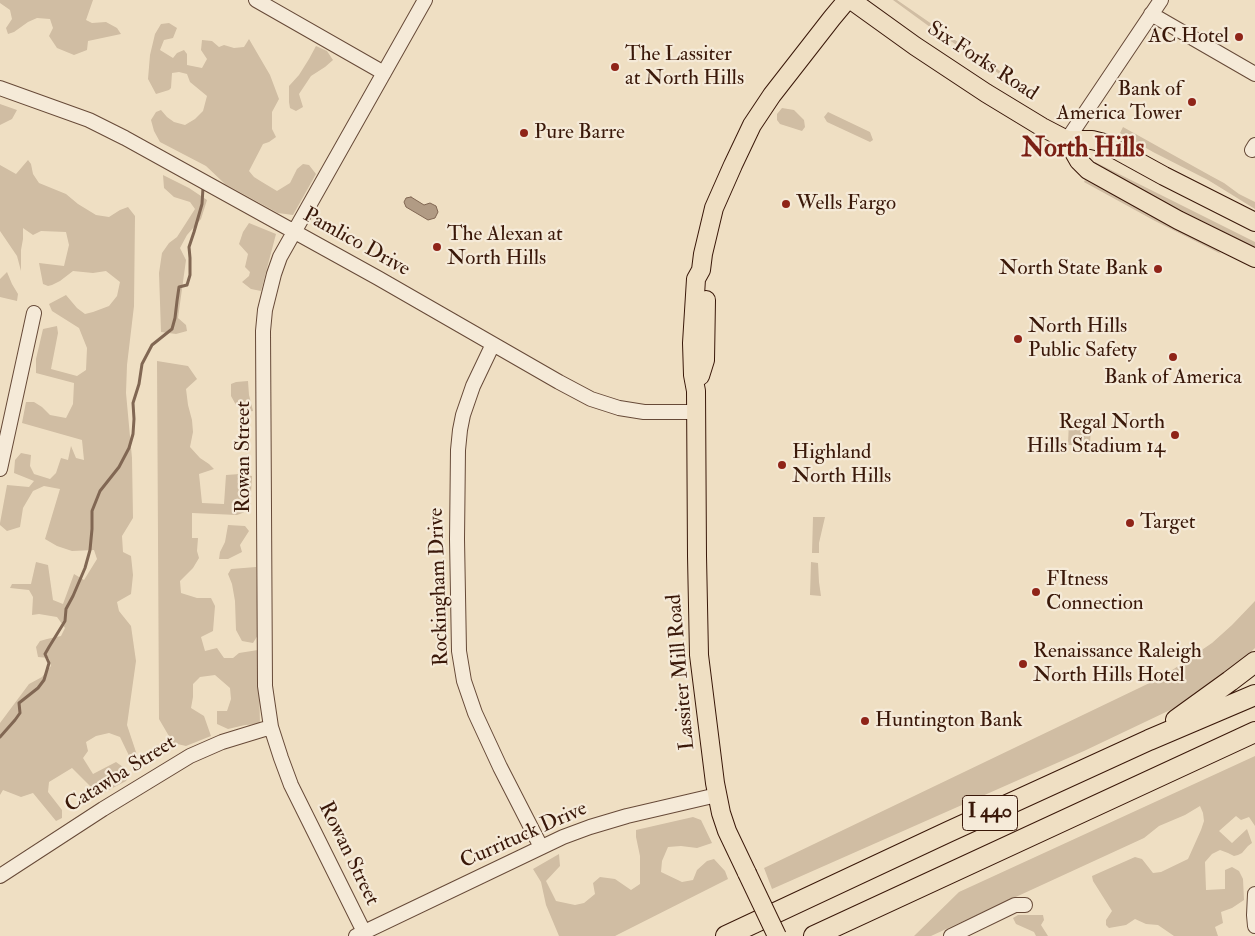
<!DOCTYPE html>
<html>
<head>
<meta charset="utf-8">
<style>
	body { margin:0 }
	canvas { display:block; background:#efdfc3 }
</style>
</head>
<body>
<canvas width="1255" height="936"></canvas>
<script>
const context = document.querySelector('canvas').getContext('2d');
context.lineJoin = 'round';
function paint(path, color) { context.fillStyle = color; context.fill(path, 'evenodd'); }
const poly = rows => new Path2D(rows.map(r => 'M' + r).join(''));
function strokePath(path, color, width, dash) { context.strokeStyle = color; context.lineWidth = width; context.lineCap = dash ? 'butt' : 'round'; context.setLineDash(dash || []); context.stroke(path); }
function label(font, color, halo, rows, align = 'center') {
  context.font = font + ' "IM FELL Double Pica",serif'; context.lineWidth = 4.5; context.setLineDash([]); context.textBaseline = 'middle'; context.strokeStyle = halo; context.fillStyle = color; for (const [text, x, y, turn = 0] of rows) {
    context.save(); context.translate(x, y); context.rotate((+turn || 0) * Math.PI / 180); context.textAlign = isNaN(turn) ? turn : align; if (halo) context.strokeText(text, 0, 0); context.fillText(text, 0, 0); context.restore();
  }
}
paint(poly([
	[0,0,93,0,86,20,92,23,106,22,117,28,121,34,88,41,87,50,74,55,57,48,49,36,53,28,50,19,37,18,28,22,14,32,8,34,6,28,12,19,10,10,0,3],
	[893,0,897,0,1010,78,1004,77,930,27],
	[169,23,177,28,173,38,164,40,160,50,173,58,177,53,184,50,187,54,187,65,202,68,207,59,201,50,202,40,212,41,219,47,224,45,234,48,244,47,249,39,270,75,279,99,272,112,272,129,276,137,269,142,263,144,249,171,254,177,262,182,277,191,290,183,297,169,303,164,309,165,316,174,293,215,278,213,225,184,206,166,160,142,154,131,151,120,156,112,161,110,167,117,174,122,185,125,195,119,203,111,207,96,190,82,187,74,179,72,172,73,171,88,169,90,156,94,148,79,150,55,155,34,161,24],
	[316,46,327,51,333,60,325,67,311,76,299,94,303,107,296,111,290,108,289,102,289,86,299,75,309,59],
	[0,104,17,110,12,119,0,125],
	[782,108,794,110,804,120,805,127,802,131,780,124,777,120,777,114],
	[828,112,870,132,873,140,870,142,827,122,824,117],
	[1123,127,1211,176,1224,183,1239,194,1255,202,1255,209,1208,180,1153,152,1120,133],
	[28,160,31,164,33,174,39,183,66,194,78,204,96,215,109,217,120,210,128,207,135,216,134,306,127,365,126,393,132,458,133,518,122,536,123,552,131,556,133,575,131,594,117,602,119,611,131,626,136,661,127,725,139,761,134,766,120,737,109,733,96,736,86,742,88,751,83,758,93,774,116,762,123,767,129,775,126,781,99,795,72,768,49,782,48,792,62,810,62,818,56,821,33,793,21,797,3,790,0,795,0,723,29,684,42,677,51,666,49,658,38,657,36,647,40,641,47,639,61,636,65,628,57,617,39,614,32,615,33,597,29,590,10,588,12,584,31,584,36,562,48,565,53,600,63,604,74,574,84,580,97,559,94,550,72,551,57,546,45,539,60,489,44,486,33,491,23,508,20,527,7,531,0,525,0,523,7,485,29,487,34,481,14,473,15,460,21,453,31,455,30,466,34,474,50,479,56,473,61,458,68,460,71,446,76,458,84,460,82,440,22,423,26,402,34,402,42,407,50,415,66,418,73,404,74,383,36,373,36,359,43,329,57,326,58,333,51,369,77,376,86,370,87,348,79,328,52,311,49,304,66,295,77,308,85,314,93,312,109,306,117,296,120,282,106,271,93,273,73,271,60,281,52,285,48,286,43,284,39,263,64,266,69,245,66,232,41,231,33,235,23,228,23,239,21,250,21,271,17,256,0,231,0,165,16,174],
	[1095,162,1255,242,1255,247,1163,202,1094,164],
	[163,175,189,188,207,200,201,219,187,235,180,248,186,260,178,318,186,325,187,331,176,334,161,332,159,273,162,253,169,243,177,237,195,209,190,202,174,197,164,188],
	[1085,180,1217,250,1221,254,1155,221,1084,182],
	[249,223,276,234,261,291,251,289,242,282,249,276,250,272,245,267,248,254,239,244,243,232],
	[7,272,12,284,18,294,17,301,0,297,0,279],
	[157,361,188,366,197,379,186,389,188,405,192,420,193,432,190,447,200,458,209,464,214,469,199,474,202,503,224,504,226,475,240,474,252,476,250,510,237,515,192,513,192,538,198,538,197,551,199,558,193,568,180,581,181,593,197,598,211,598,215,606,213,631,201,637,205,651,217,648,224,658,233,658,239,653,258,650,260,724,245,725,228,729,217,724,217,711,227,711,231,699,230,688,215,675,200,677,193,684,193,697,191,708,204,716,211,736,186,746,173,743,159,719],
	[248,381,249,395,253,411,244,413,236,405,231,396,231,384,236,382],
	[1069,420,1091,421,1090,446,1068,445],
	[813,517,825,517,819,543,819,553,812,553],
	[228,525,245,526,249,531,240,545,242,552,228,559,219,559,220,552,225,542],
	[811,562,818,563,819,582,821,596,810,595],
	[256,567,258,635,253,643,242,641,236,630,235,601,232,584,228,574,231,569],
	[1255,601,1255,648,1243,659,1187,702,1084,751,772,889,764,868,1162,677,1212,643,1232,625],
	[1255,756,1255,826,1249,817,1241,820,1236,816,1219,831,1232,843,1247,829,1252,843,1248,846,1242,853,1238,855,1234,856,1228,853,1220,850,1212,854,1205,862,1206,890,1225,889,1225,870,1232,867,1239,871,1243,879,1244,900,1232,908,1221,912,1223,923,1215,927,1218,936,1174,936,1158,925,1146,924,1135,919,1126,925,1109,928,1106,925,1106,920,1112,911,1093,881,1092,876,1135,857,1142,859,1153,873,1161,872,1188,859,1201,830,1204,821,1203,813,1200,806,1185,815,1159,826,1144,838,931,936,914,936,959,892],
	[693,817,701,820,712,843,697,848,681,846,668,847,662,861,661,872,682,882,693,880,697,870,707,861,714,859,725,871,728,879,615,936,559,936,546,905,541,882,533,869,559,854,560,866,546,881,556,901,575,905,584,903,595,894,593,883,600,877,615,879,631,890,640,884,640,856,636,837,636,830],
	[1018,915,1043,915,1044,920,1041,925,1048,936,1036,936,1034,932,1016,924,1013,918]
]), '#d0bda3');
const water = poly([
	[411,197,424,205,430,203,436,206,438,212,435,218,428,220,406,207,404,202,406,198,411,197]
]);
paint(water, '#b19b84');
strokePath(water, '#816753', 1);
strokePath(poly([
	[0,737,15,720,20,713,19,703,38,688,44,680,49,663,45,654,49,647,65,621,66,609,73,596,85,568,90,550,92,529,92,511,100,491,119,467,129,448,133,434,134,419,133,403,139,384,142,364,152,345,172,329,175,318,177,301,179,287,187,285,190,275,190,258,189,247,194,232,202,204,203,188]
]), '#816753', 3);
const minor = poly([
	[256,0,384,73],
	[1151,14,1255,74],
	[0,88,89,120,125,138,378,278,559,382,591,399,619,408,644,412,695,412],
	[1067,140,1161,0],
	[1252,150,1255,145],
	[493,344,473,386,463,415,460,430,458,450,457,539,459,651,464,681,475,713,500,767,541,847],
	[0,469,34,313],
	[0,876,103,809,190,756,222,742,271,727],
	[1255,894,1254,915,1255,926],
	[364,932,291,785,281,758,271,727,265,686,263,331,265,310,274,274,280,257,425,0],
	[356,936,563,837,590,827,627,816,717,795],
	[951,936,1015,905,1025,905]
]);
const major = poly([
	[851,0,915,46,986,93,1042,127,1067,140,1092,140,1104,143,1164,176,1255,222],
	[1067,140,1079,161,1088,170,1178,220,1255,258],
	[700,376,705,360,706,300],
	[747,873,727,831,721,813,715,783,699,655,697,556,696,391,693,375,692,343,696,279,701,270,703,254,714,208,733,165,752,125,772,95,832,18,847,0]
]);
const highway = poly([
	[1176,720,1230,681,1255,662],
	[726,936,948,832,1149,740,1255,695],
	[814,936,1255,732]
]);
strokePath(minor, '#674a38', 16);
strokePath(major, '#3a1809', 20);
strokePath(highway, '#3a1809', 22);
strokePath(minor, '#f5ead8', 14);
strokePath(major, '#efdfc3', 18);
strokePath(highway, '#efdfc3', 20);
const majorBridge = poly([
	[747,873,777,936]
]);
strokePath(majorBridge, '#3a1809', 20, []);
strokePath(majorBridge, '#efdfc3', 18);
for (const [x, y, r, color] of [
	[1239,37,5,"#8f2418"],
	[615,67,5,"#8f2418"],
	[1192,102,5,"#8f2418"],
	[524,133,5,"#8f2418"],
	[786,204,5,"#8f2418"],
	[437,247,5,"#8f2418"],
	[1158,269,5,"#8f2418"],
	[1018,339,5,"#8f2418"],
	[1173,357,5,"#8f2418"],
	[1175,435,5,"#8f2418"],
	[782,465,5,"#8f2418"],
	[1130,523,5,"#8f2418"],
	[1036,592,5,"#8f2418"],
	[1023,664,5,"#8f2418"],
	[865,721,5,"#8f2418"]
]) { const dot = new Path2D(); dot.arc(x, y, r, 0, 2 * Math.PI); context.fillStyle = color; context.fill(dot); strokePath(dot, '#f5ead8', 2); }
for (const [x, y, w] of [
	[990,813,55]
]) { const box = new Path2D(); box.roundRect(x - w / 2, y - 17.5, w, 35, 4); context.fillStyle = '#f5ead8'; context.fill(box); strokePath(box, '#3a1809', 1); }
label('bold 20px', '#3a1809', null, [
	["I 440",990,813]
]);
label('21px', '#3a1809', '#f5ead8', [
	["AC Hotel",1229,37,"right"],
	["The Lassiter",625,55],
	["at North Hills",625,79],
	["Bank of",1182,90,"right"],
	["America Tower",1182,114,"right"],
	["Pure Barre",534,133],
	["Wells Fargo",796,204],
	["The Alexan at",447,235],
	["North Hills",447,259],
	["North State Bank",1148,269,"right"],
	["North Hills",1028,327],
	["Public Safety",1028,351],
	["Bank of America",1173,378,"center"],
	["Regal North",1165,423,"right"],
	["Hills Stadium 14",1165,447,"right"],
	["Highland",792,453],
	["North Hills",792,477],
	["Target",1140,523],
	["FItness",1046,580],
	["Connection",1046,604],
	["Renaissance Raleigh",1033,652],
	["North Hills Hotel",1033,676],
	["Huntington Bank",875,721]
], 'left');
label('21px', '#3a1809', '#f5ead8', [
	["Six Forks Road",982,62,33],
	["Pamlico Drive",356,243,29],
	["Rowan Street",244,457,-90],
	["Rockingham Drive",440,587,-92],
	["Lassiter Mill Road",682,672,-95],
	["Catawba Street",121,775,-32],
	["Currituck Drive",524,836,-24],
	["Rowan Street",348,854,64]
]);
label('bold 26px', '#7a1f14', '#f5ead8', [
	["North Hills",1083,150]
]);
</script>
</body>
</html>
